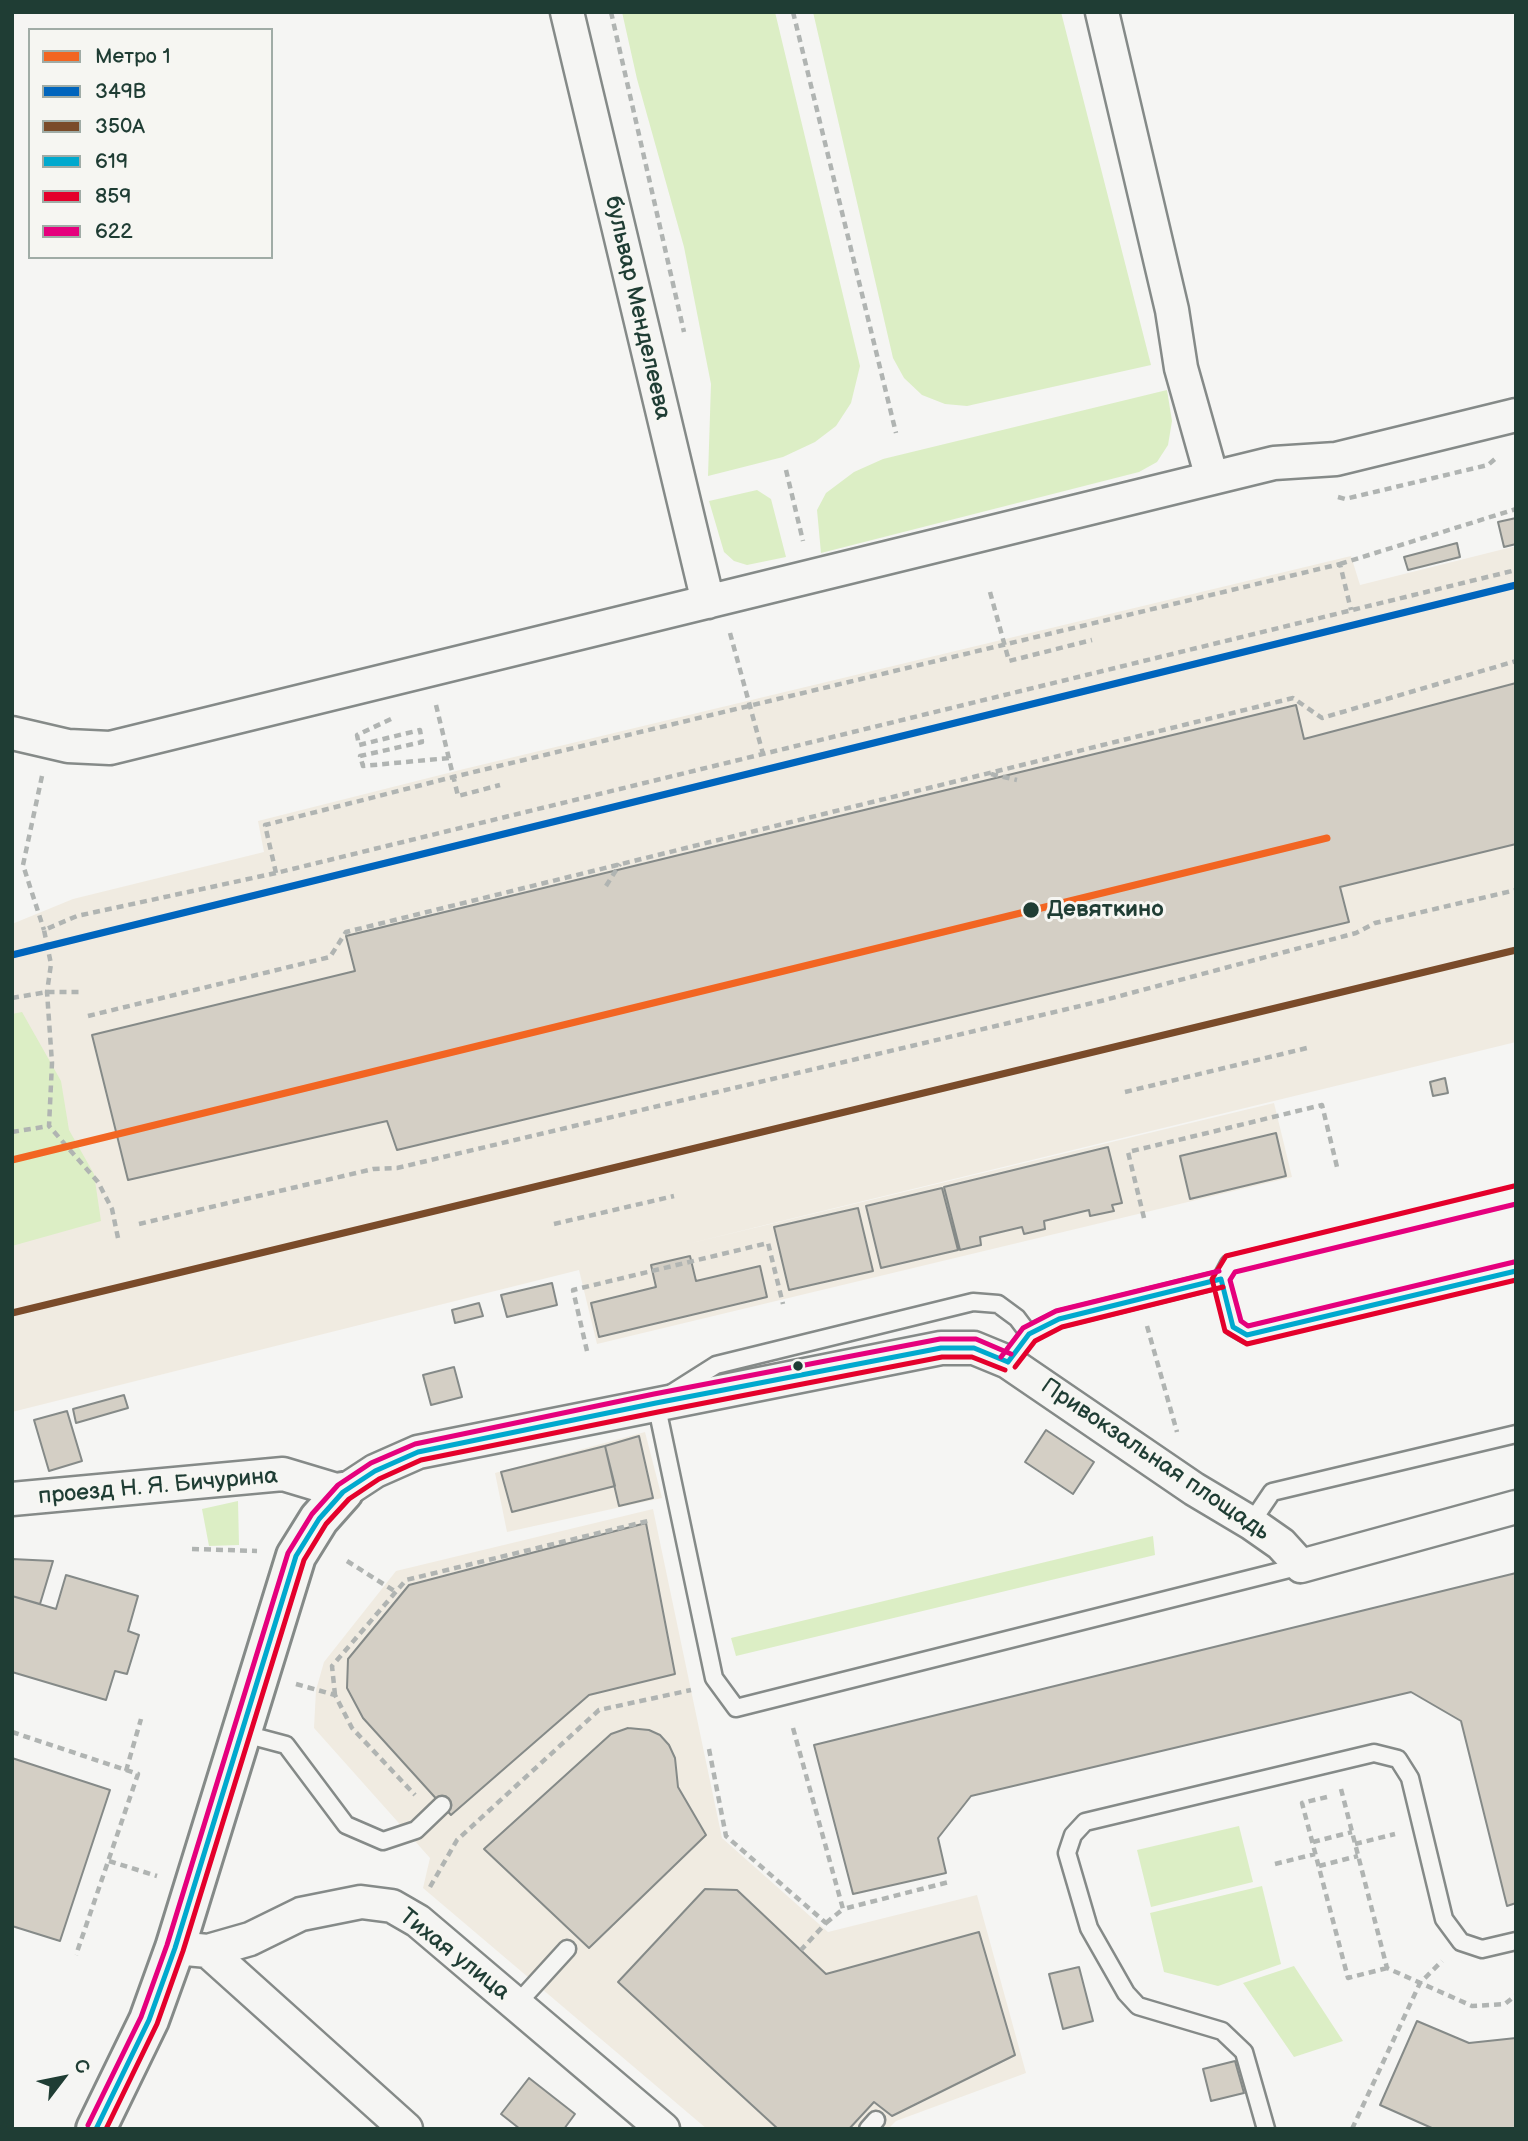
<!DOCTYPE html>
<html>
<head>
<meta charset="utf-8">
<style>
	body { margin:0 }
	#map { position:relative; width:1528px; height:2141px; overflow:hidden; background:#f5f5f3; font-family:"Balsamiq Sans",sans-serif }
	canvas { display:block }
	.frame { position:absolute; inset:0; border:14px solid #1f3d34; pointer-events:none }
	.legend { position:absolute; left:28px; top:28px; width:245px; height:231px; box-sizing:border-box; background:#f6f6f2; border:2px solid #a0aca6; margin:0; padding:9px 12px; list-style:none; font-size:21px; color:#1f3d34 }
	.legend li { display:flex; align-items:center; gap:14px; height:35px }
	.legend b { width:35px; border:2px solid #a0aca6 }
	.north { position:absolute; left:28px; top:2043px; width:70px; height:70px; -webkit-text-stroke:5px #f6f6f2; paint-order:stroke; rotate:58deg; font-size:19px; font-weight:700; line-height:28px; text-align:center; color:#1f3d34 }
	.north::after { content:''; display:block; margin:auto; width:24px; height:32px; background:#1f3d34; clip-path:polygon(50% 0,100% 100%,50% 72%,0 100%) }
</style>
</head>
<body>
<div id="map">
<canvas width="1528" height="2141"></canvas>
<div class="frame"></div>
<ul class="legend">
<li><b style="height:9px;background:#f26522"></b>Метро 1</li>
<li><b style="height:9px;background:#0065bd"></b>349В</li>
<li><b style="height:9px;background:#7a4b2a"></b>350А</li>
<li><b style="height:9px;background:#00a9ce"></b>619</li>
<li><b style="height:9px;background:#e4002b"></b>859</li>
<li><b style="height:9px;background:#e5007d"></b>622</li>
</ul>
<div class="north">С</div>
</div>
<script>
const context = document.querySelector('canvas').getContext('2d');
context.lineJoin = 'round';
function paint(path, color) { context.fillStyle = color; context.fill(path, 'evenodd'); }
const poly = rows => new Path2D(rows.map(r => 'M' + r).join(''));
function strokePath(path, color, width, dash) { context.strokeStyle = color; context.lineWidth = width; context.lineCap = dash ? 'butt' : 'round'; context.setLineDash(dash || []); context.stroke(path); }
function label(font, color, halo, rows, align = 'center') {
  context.font = font + ' "Balsamiq Sans",sans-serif'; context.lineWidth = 6; context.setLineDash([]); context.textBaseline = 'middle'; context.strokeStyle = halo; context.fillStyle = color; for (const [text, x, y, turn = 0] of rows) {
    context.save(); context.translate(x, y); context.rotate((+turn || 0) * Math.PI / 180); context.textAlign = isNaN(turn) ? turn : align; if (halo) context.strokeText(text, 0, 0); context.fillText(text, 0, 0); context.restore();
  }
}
paint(poly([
	[1516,546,1516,1042,679,1246,1274,1103,1292,1177,597,1344,579,1270,12,1412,12,924,73,899,264,852,258,821,464,769,1351,556,1360,585],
	[645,1432,662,1498,507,1532,495,1473],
	[653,1509,722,1838,828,1932,977,1895,1026,2073,896,2121,888,2129,707,2129,423,1888,430,1858,314,1728,316,1690,324,1662,396,1571]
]), '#f0ebe1');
paint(poly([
	[622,12,775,12,860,366,851,403,836,426,815,442,783,457,708,476,711,384,684,247,637,79],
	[813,12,1061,12,1151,365,967,406,945,404,922,395,904,378,893,358],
	[1167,390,1172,421,1168,445,1157,462,1139,472,821,553,817,510,826,493,854,472,883,459],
	[757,490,771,499,786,557,747,565,734,561,724,552,709,501],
	[22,1012,61,1081,69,1130,94,1174,101,1221,12,1246,12,1014],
	[238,1501,239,1545,209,1546,202,1509],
	[1153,1536,1155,1555,736,1656,731,1638],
	[1239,1826,1253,1882,1151,1907,1137,1850],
	[1262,1886,1281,1964,1218,1986,1164,1972,1150,1913],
	[1294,1966,1343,2041,1294,2057,1243,1983]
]), '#dceec5');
const building = poly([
	[1516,518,1516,544,1504,547,1498,522,1516,518],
	[1457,543,1460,557,1408,570,1404,557,1457,543],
	[1516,683,1516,844,1340,887,1349,922,397,1150,387,1121,128,1180,92,1035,355,971,346,936,1296,705,1304,739,1516,683],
	[1445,1078,1448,1093,1433,1096,1430,1082,1445,1078],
	[1276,1133,1286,1176,1190,1199,1180,1156,1276,1133],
	[1108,1147,1122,1203,1112,1205,1114,1211,1090,1216,1089,1210,1044,1221,1045,1229,1024,1234,1022,1227,980,1237,981,1245,960,1250,944,1187,1108,1147],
	[942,1188,958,1250,881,1268,866,1206,942,1188],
	[858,1208,873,1271,789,1290,774,1227,858,1208],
	[690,1256,696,1281,760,1266,767,1297,599,1337,591,1303,656,1287,651,1265,690,1256],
	[552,1283,557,1305,507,1317,501,1295,552,1283],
	[479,1303,483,1316,455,1323,452,1310,479,1303],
	[454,1367,462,1397,431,1405,423,1375,454,1367],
	[124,1395,128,1408,76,1423,73,1409,124,1395],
	[67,1411,82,1461,49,1471,34,1420,67,1411],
	[1046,1430,1094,1462,1073,1494,1025,1462,1046,1430],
	[639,1436,653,1498,619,1506,605,1446,639,1436],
	[605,1446,615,1486,512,1512,501,1472,605,1446],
	[646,1523,675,1674,589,1695,451,1815,363,1718,347,1688,348,1659,409,1585,646,1523],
	[12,1559,53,1561,40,1604,12,1596,12,1559],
	[1516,1573,1516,1903,1507,1906,1461,1721,1411,1692,971,1796,938,1838,946,1873,853,1894,814,1745,1516,1573],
	[66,1575,138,1596,128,1631,139,1635,127,1674,115,1671,106,1700,12,1672,12,1596,56,1609,66,1575],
	[628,1728,649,1730,660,1735,669,1745,675,1758,678,1787,706,1835,589,1948,484,1849,611,1734,628,1728],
	[12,1758,110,1790,60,1941,12,1926,12,1758],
	[705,1889,737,1890,826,1974,979,1932,1015,2055,892,2116,874,2102,849,2129,778,2129,618,1982,705,1889],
	[1079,1967,1093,2021,1063,2029,1049,1974,1079,1967],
	[1417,2021,1469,2043,1516,2038,1516,2129,1434,2129,1380,2105,1417,2021],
	[1235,2061,1244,2093,1211,2101,1203,2069,1235,2061],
	[529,2078,575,2114,564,2129,520,2129,501,2114,529,2078]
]);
paint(building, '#d4cfc5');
strokePath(building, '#858a88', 2);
const lane = poly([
	[1516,1195,1229,1264,1221,1279,1233,1327,1247,1335,1516,1271],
	[1029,1334,1017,1318,998,1304,973,1302,716,1365,656,1403,714,1678,736,1708,1301,1566],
	[1008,1362,1029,1334,1059,1319,1221,1279],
	[1251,1523,1272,1492,1516,1434],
	[241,1733,286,1745,346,1825,383,1841,416,1830,442,1805],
	[516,2005,567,1949],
	[868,2129,876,2120],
	[1266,2129,1244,2052,1222,2031,1138,2006,1126,1993,1089,1928,1067,1853,1073,1835,1085,1822,1374,1753,1398,1759,1410,1778,1444,1919,1461,1942,1482,1949,1516,1941]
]);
const street = poly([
	[567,12,708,602],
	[1102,12,1172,310,1181,368,1212,478],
	[12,733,68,746,110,748,1274,463,1336,459,1516,415],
	[12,1499,283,1474,343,1492,375,1471,418,1452,941,1348,974,1348,1008,1362,1194,1489,1251,1523,1281,1544,1301,1566,1516,1507],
	[175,1948,208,1951,250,1939,301,1914,361,1902,392,1906,418,1921,663,2129],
	[208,1951,406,2129]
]);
const secondary = poly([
	[96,2129,149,2020,175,1948,296,1556,319,1519,343,1492]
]);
strokePath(lane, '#858a88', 21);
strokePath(street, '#858a88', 37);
strokePath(secondary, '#858a88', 44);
strokePath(poly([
	[611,12,684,332],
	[793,12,896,433],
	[786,470,803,541],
	[1338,497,1345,499,1488,465,1495,459],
	[1340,564,1516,509],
	[990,592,1009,661,1092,640],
	[730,633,763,754],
	[436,705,458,796,500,785],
	[391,719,357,735,359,745,420,730,422,742,360,756,363,766,449,758],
	[991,774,1017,780],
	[42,776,23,865,44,930],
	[276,873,265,825,453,777,1340,564,1351,610],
	[606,886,620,864],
	[12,998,47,992,83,992],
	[88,1016,330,957,346,932,1293,698,1322,718,1516,661],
	[1125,1092,1307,1048],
	[12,1132,49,1126],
	[1144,1218,1128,1152,1228,1128,1322,1105,1338,1171],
	[139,1224,373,1169,397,1168,1101,1001,1356,933,1375,923,1516,890],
	[554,1224,674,1196],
	[118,1238,112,1209,98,1182,49,1126,52,1063,47,992,51,964,44,930,77,916,276,873,1516,570],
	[1147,1326,1177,1432],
	[587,1351,573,1290,768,1243,783,1304],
	[192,1549,257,1551],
	[347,1561,396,1592],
	[296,1684,335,1695,352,1728,415,1795],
	[335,1695,332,1666,406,1580,652,1520],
	[793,1728,843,1909,949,1882],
	[12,1732,138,1774,76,1955],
	[709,1749,726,1836,826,1923,801,1950],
	[126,1771,141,1719],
	[1341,1789,1387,1968,1472,2006,1505,2004,1516,1995],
	[1327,1797,1302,1803,1348,1978,1387,1968],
	[1313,1842,1352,1832],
	[1355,1844,1395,1834],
	[109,1861,157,1876],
	[1275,1864,1315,1854],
	[1319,1866,1358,1856],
	[430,1887,457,1840,599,1710,691,1690],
	[826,1923,843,1909],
	[1352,2129,1420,1983,1442,1961]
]), '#b0b4b2', 4.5, [7, 5]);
strokePath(lane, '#f5f5f3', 16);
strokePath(street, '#f5f5f3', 32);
strokePath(secondary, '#f5f5f3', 38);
strokePath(poly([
	[1221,1279,1233,1327,1247,1335,1516,1271],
	[1008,1362,1029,1334,1059,1319,1221,1279],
	[96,2129,149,2020,175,1948,296,1556,319,1519,343,1492,375,1471,418,1452,656,1403,941,1348,974,1348,1008,1362]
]), '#00a9ce', 5);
strokePath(poly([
	[1514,1186,1226,1256,1212,1279,1225,1331,1247,1344,1516,1280],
	[1015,1367,1035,1341,1062,1327,1223,1287],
	[106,2129,157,2024,183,1951,304,1560,326,1524,349,1499,379,1479,421,1460,658,1412,942,1357,972,1357,1005,1370]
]), '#e4002b', 5);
strokePath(poly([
	[1514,1262,1248,1326,1241,1321,1230,1280,1235,1272,1516,1204],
	[1001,1357,1023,1328,1056,1311,1219,1271],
	[88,2125,141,2017,167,1945,288,1553,312,1514,338,1485,371,1463,415,1444,654,1394,940,1339,976,1339,1011,1354]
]), '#e5007d', 5);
strokePath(poly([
	[12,955,1516,585]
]), '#0065bd', 7);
strokePath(poly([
	[12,1313,1516,950]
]), '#7a4b2a', 7);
strokePath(poly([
	[12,1160,1327,838]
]), '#f26522', 7);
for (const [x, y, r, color] of [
	[1031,910,9,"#1f3d34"],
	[798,1366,6,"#1f3d34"]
]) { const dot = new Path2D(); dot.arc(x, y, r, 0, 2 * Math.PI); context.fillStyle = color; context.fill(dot); strokePath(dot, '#f6f6f2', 2.5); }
label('23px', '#1f3d34', '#f6f6f2', [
	["бульвар Менделеева",637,308,77],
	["Привокзальная площадь",1155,1460,34],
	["проезд Н. Я. Бичурина",158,1487,-5],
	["Тихая улица",454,1955,38]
]);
label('bold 23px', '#1f3d34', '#f6f6f2', [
	["Девяткино",1047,910]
], 'left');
</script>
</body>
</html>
